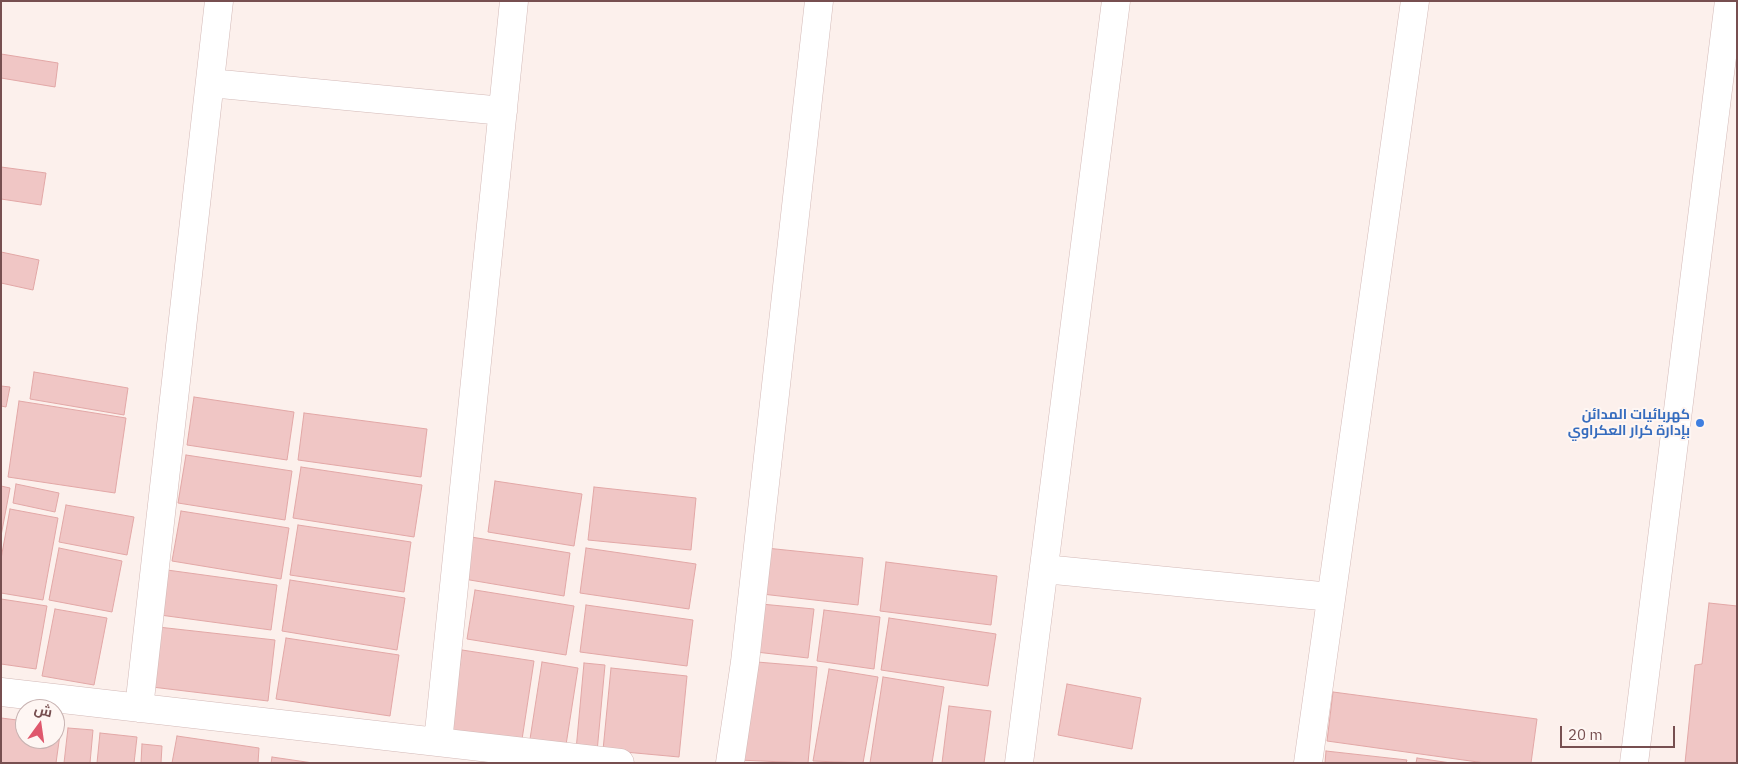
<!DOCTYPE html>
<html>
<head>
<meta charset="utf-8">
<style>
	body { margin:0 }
	#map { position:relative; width:1738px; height:764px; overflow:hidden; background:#fcf0ec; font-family:"IBM Plex Sans",Cairo,sans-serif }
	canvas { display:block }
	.frame { position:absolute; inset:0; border:2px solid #774f50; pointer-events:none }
	.north { position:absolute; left:15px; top:699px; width:50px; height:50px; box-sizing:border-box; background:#fef6f3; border:1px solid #c8b3b2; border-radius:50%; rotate:14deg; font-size:14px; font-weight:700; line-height:20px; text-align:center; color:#774f50 }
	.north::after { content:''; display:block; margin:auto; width:18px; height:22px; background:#df586d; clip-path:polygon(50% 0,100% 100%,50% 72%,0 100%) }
	.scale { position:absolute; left:1560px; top:726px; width:115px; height:22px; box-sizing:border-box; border:2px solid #774f50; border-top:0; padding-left:6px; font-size:15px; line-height:18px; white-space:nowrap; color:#774f50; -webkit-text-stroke:4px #fef6f3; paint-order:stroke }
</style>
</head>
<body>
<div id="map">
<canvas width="1738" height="764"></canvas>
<div class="frame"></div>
<div class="north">ش</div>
<div class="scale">20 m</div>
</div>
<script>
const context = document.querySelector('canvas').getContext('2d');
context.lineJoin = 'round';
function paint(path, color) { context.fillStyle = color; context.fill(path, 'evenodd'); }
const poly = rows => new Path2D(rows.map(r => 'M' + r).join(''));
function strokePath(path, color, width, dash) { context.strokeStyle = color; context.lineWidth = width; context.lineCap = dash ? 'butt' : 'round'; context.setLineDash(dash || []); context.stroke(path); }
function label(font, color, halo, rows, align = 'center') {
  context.font = font + ' "IBM Plex Sans",Cairo,sans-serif'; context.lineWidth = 4; context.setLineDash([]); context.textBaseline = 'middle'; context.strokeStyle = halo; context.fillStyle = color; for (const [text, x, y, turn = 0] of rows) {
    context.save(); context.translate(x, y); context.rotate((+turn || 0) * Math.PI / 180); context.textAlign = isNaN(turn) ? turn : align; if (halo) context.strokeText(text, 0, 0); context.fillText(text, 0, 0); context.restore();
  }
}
const building = poly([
	[1,54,58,63,55,87,1,78,1,54],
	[1,167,46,173,41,205,1,199,1,167],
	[1,252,39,260,33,290,1,283,1,252],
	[34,372,128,388,124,415,30,399,34,372],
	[1,386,10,387,6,407,1,406,1,386],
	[194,397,294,412,287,460,187,445,194,397],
	[19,401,126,418,115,493,8,477,19,401],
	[304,413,427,429,421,477,298,460,304,413],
	[186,455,292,471,285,520,178,503,186,455],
	[301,467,422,485,414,537,293,518,301,467],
	[495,481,582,494,574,546,488,532,495,481],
	[16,484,59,493,55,512,13,503,16,484],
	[1,486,10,488,1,536,1,486],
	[594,487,696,498,691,550,588,540,594,487],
	[66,505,134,517,127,555,59,542,66,505],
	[10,509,58,518,43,600,1,593,1,559,10,509],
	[181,511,289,528,281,579,172,561,181,511],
	[298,525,411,542,404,592,290,575,298,525],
	[471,537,570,553,564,596,464,579,471,537],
	[59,548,122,561,112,612,49,600,59,548],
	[586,548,696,564,689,609,580,593,586,548],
	[766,548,863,558,858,605,762,594,766,548],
	[886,562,997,576,991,625,880,611,886,562],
	[167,570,277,585,271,630,160,615,167,570],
	[290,580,405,598,397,650,282,631,290,580],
	[475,590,574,606,566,655,467,639,475,590],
	[1,599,47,606,36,669,1,664,1,599],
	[1709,603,1737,606,1737,763,1685,763,1695,665,1702,664,1709,603],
	[761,604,814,609,808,658,756,652,761,604],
	[586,605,693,620,687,666,580,652,586,605],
	[55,609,107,618,94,685,42,676,55,609],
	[824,610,880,617,874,669,817,661,824,610],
	[889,618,996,634,988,686,881,670,889,618],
	[158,627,275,640,268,701,152,687,158,627],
	[286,638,399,655,390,716,276,699,286,638],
	[462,650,534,661,521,746,449,736,462,650],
	[542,662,578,668,566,745,530,739,542,662],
	[757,662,817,667,808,763,738,760,757,662],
	[584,663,605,665,597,752,576,750,584,663],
	[611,668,687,676,679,757,603,750,611,668],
	[829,669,878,677,863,763,813,761,829,669],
	[883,677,944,687,932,763,870,763,883,677],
	[1067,684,1141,698,1132,749,1058,735,1067,684],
	[1333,692,1537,719,1531,763,1485,763,1327,741,1333,692],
	[949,706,991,711,984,763,942,763,949,706],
	[1,718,25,721,25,739,55,739,55,726,61,727,56,763,1,763,1,718],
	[68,728,93,730,90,763,64,763,68,728],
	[100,733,137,737,134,763,97,763,100,733],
	[177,736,259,748,258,763,172,763,177,736],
	[142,744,162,746,161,763,141,763,142,744],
	[1326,751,1407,760,1406,763,1325,763,1326,751],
	[272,757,313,763,271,763,272,757],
	[1417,758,1451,763,1416,763,1417,758]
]);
paint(building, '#f0c6c5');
strokePath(building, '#e2a7a6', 1);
const minor = poly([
	[210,83,503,111],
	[1044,569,1331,597],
	[1,692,620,763],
	[139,708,219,1],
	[438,742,514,1],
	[730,763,745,662,819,1],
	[1019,763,1116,1],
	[1308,763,1415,1],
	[1634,763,1729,1]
]);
strokePath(minor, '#d3b9b7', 29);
strokePath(minor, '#fff', 28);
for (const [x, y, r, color] of [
	[1700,423,5,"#3f7fe0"]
]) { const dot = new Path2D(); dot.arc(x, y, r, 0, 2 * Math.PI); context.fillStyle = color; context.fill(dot); strokePath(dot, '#fef6f3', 2); }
label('bold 14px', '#366cbe', '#fef6f3', [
	["كهربائيات المدائن",1690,415],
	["بإدارة كرار العكراوي",1690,431]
], 'right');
</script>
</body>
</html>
